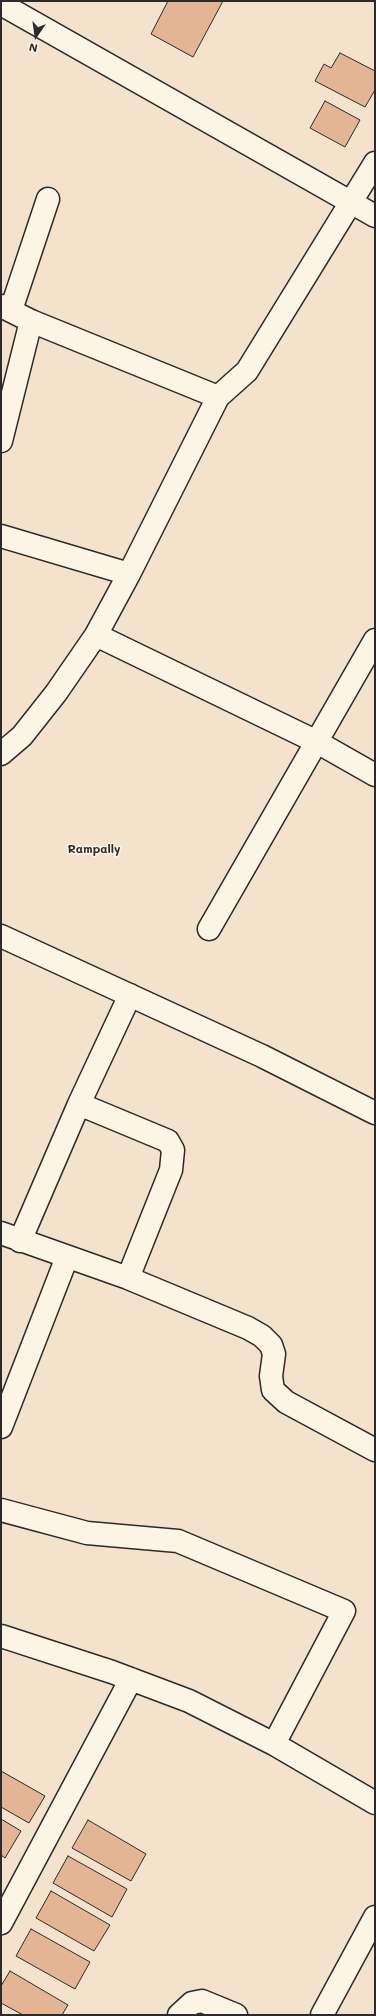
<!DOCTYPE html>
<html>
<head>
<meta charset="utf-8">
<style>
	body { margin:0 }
	#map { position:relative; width:376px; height:2016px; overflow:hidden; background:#f5e2cd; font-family:Mali,sans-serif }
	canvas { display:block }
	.frame { position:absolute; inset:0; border:2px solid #2b2b2b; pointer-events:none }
	.north { position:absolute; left:16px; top:16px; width:40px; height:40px; -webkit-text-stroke:3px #fcf5e5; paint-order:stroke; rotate:193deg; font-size:11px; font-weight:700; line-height:16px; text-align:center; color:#2b2b2b }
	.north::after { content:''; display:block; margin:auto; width:14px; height:18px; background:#2b2b2b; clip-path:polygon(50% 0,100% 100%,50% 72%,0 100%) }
</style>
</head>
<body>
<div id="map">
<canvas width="376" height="2016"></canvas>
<div class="frame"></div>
<div class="north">N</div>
</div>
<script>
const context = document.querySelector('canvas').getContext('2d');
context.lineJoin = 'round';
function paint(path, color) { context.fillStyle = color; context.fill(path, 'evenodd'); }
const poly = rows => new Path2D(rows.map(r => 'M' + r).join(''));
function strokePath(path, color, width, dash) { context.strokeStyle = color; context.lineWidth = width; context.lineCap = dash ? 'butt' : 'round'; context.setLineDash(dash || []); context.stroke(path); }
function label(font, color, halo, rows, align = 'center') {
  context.font = font + ' Mali,sans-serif'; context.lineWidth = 3; context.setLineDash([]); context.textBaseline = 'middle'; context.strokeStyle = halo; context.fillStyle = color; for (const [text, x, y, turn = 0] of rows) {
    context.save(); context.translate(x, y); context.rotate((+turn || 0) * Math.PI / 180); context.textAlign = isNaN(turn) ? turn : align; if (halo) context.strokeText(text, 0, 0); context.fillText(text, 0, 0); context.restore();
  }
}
const building = poly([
	[168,1,223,1,193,57,151,34,168,1],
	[340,53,375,71,375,90,365,107,315,81,324,64,331,68,340,53],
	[325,101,360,120,345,147,310,128,325,101],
	[1,1771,45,1796,29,1823,1,1807,1,1771],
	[1,1819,21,1831,5,1858,1,1855,1,1819],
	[88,1820,146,1854,131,1881,72,1848,88,1820],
	[68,1856,127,1889,112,1917,53,1883,68,1856],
	[51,1891,110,1925,94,1951,36,1918,51,1891],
	[31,1929,90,1962,75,1989,16,1956,31,1929],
	[10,1971,68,2005,62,2015,23,2015,1,2003,1,1986,10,1971]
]);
paint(building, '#e4b595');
strokePath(building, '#2b2b2b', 1);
const minor = poly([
	[1,4,375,216],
	[1,306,31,321,218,397],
	[11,310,48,199],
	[1,441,31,321],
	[1,536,129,574],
	[96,635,317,742,375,775],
	[1,754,22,736,56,693,96,635,129,574,218,397,247,371,375,163],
	[209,929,375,640],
	[1,936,262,1056,375,1113],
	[79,1104,168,1141,173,1150,171,1170,128,1278],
	[1,1233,128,1278,248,1328,262,1336,271,1345,274,1354,271,1376,273,1390,286,1402,375,1450],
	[20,1241,79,1104,130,995],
	[1,1427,67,1257],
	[1,1510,87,1533,178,1541,344,1611,274,1744],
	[1,1636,112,1672,189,1701,274,1744,375,1803],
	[1,1923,131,1679],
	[179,2015,192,2003,202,2001,236,2015],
	[322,2015,375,1917]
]);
strokePath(minor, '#2b2b2b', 25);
strokePath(minor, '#fcf5e5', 22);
label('bold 12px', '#2b2b2b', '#fcf5e5', [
	["Rampally",94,849]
]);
</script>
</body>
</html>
